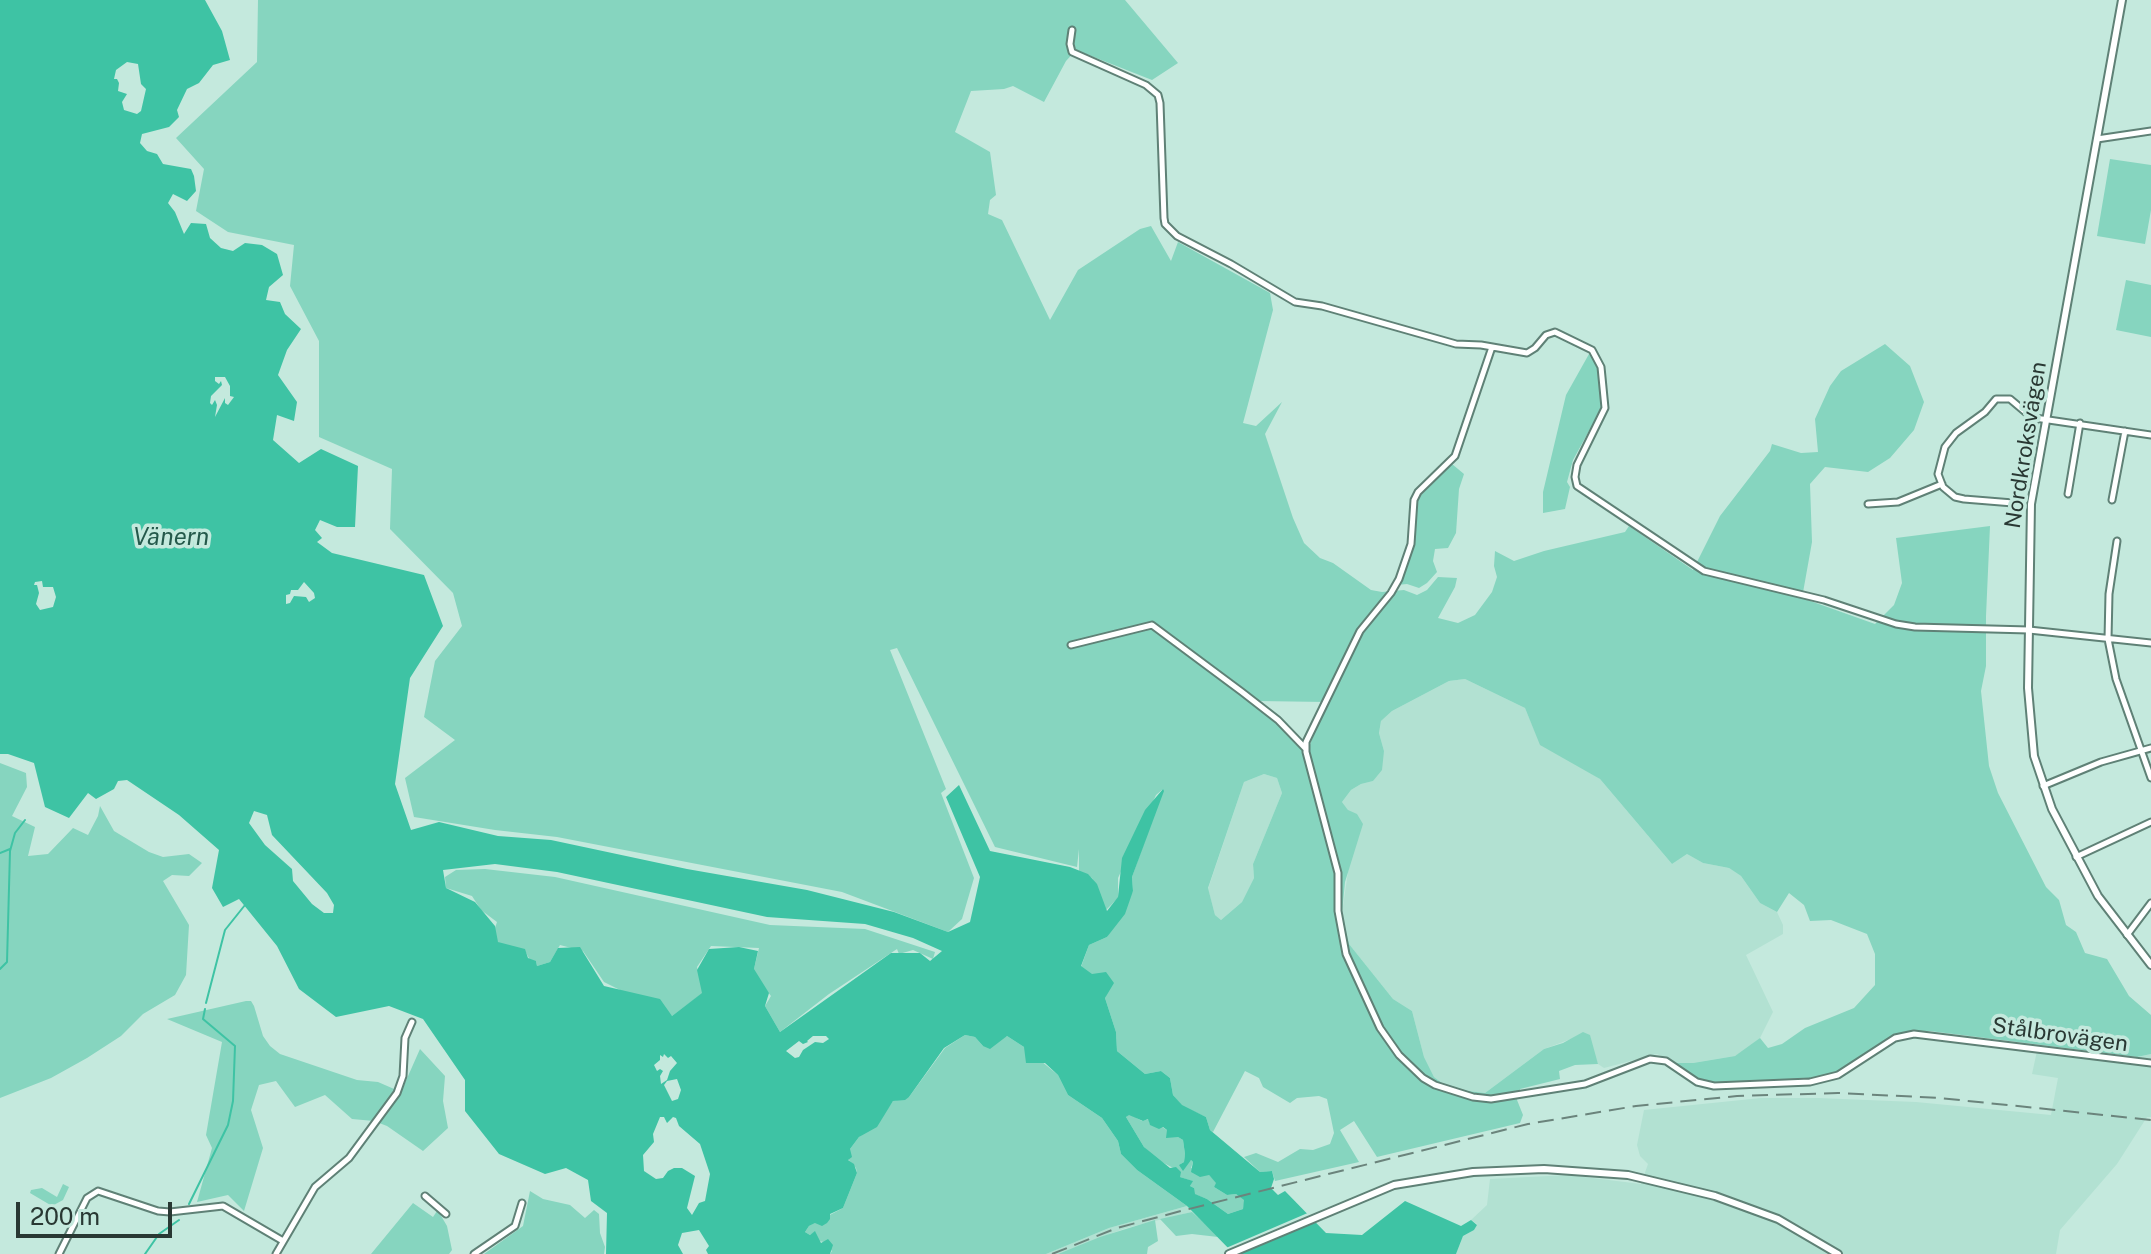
<!DOCTYPE html>
<html>
<head>
<meta charset="utf-8">
<style>
	body { margin:0 }
	#map { position:relative; width:2151px; height:1254px; overflow:hidden; background:#c4e9dd; font-family:"Public Sans",sans-serif }
	canvas { display:block }
	.scale { position:absolute; left:16px; top:1202px; width:156px; height:36px; box-sizing:border-box; border:4px solid #293833; border-top:0; padding-left:10px; font-size:24px; line-height:28px; white-space:nowrap; color:#293833; -webkit-text-stroke:6px #c4e9dd; paint-order:stroke }
</style>
</head>
<body>
<div id="map">
<canvas width="2151" height="1254"></canvas>
<div class="scale">200 m</div>
</div>
<script>
const context = document.querySelector('canvas').getContext('2d');
context.lineJoin = 'round';
function paint(path, color) { context.fillStyle = color; context.fill(path, 'evenodd'); }
const poly = rows => new Path2D(rows.map(r => 'M' + r).join(''));
function strokePath(path, color, width, dash) { context.strokeStyle = color; context.lineWidth = width; context.lineCap = dash ? 'butt' : 'round'; context.setLineDash(dash || []); context.stroke(path); }
function label(font, color, halo, rows, align = 'center') {
  context.font = font + ' "Public Sans",sans-serif'; context.lineWidth = 7; context.setLineDash([]); context.textBaseline = 'middle'; context.strokeStyle = halo; context.fillStyle = color; for (const [text, x, y, turn = 0] of rows) {
    context.save(); context.translate(x, y); context.rotate((+turn || 0) * Math.PI / 180); context.textAlign = isNaN(turn) ? turn : align; if (halo) context.strokeText(text, 0, 0); context.fillText(text, 0, 0); context.restore();
  }
}
paint(poly([
	[1465,679,1525,708,1537,736,1600,779,1672,864,1687,854,1703,863,1729,868,1741,876,1760,903,1777,912,1783,925,1783,934,1746,955,1773,1012,1760,1038,1748,1049,1735,1056,1693,1063,1676,1063,1657,1054,1604,1068,1598,1064,1594,1054,1571,1039,1544,1049,1485,1093,1468,1091,1442,1083,1434,1077,1424,1057,1412,1011,1393,999,1349,944,1342,913,1349,865,1348,810,1342,802,1351,790,1361,784,1373,781,1384,751,1379,733,1381,721,1392,711,1449,681],
	[1264,774,1277,778,1282,793,1253,864,1254,878,1242,902,1221,920,1215,915,1208,889,1244,782],
	[2037,1051,2081,1051,2137,1057,2151,1054,2151,1117,2147,1117,2117,1164,2060,1230,2056,1254,1456,1254,1463,1236,1474,1230,1477,1224,1471,1220,1487,1205,1490,1179,1568,1175,1641,1184,1648,1164,1640,1156,1637,1145,1644,1110,1761,1098,1818,1098,1916,1102,2051,1115,2058,1078,2032,1074],
	[1187,1206,1192,1212,1126,1228,1058,1254,1046,1254,1109,1228]
]), '#b2e1d2');
paint(poly([
	[258,0,1125,0,1178,63,1152,80,1076,50,1066,61,1044,102,1013,86,1004,89,971,91,955,132,990,152,996,195,990,200,988,214,1002,220,1050,320,1078,270,1140,229,1151,226,1171,261,1178,242,1270,293,1273,310,1243,423,1256,426,1282,402,1265,434,1293,518,1304,543,1320,558,1333,563,1371,590,1382,592,1404,590,1417,595,1427,590,1438,577,1457,578,1455,587,1438,618,1458,623,1475,615,1492,592,1497,577,1494,566,1495,551,1514,561,1544,551,1625,532,1629,526,1693,570,1720,516,1770,451,1772,444,1801,453,1818,452,1815,419,1830,386,1841,371,1885,344,1910,366,1924,402,1914,430,1890,458,1868,472,1825,467,1810,484,1812,542,1802,598,1875,624,1894,605,1902,583,1896,538,1990,526,1986,616,1986,666,1981,691,1989,766,1998,793,2046,887,2059,900,2066,925,2076,932,2085,953,2107,959,2129,996,2151,1015,2151,1054,2137,1057,1930,1031,1912,1031,1902,1033,1881,1044,1827,1077,1809,1081,1722,1084,1689,1076,1676,1063,1693,1063,1735,1056,1760,1038,1768,1048,1782,1044,1805,1028,1854,1008,1875,985,1875,954,1867,934,1831,920,1810,921,1804,905,1789,893,1777,912,1760,903,1741,876,1729,868,1703,863,1687,854,1672,864,1600,779,1540,745,1525,708,1465,679,1449,681,1392,711,1381,721,1379,733,1384,751,1382,770,1373,781,1361,784,1351,790,1342,802,1348,810,1357,814,1363,824,1345,882,1342,913,1349,944,1393,999,1412,1011,1424,1057,1434,1077,1442,1083,1468,1091,1485,1093,1544,1049,1563,1043,1583,1032,1590,1035,1598,1064,1575,1065,1559,1071,1560,1079,1520,1089,1517,1100,1523,1115,1520,1123,1381,1156,1377,1157,1354,1121,1340,1130,1359,1162,1275,1181,1272,1171,1260,1172,1244,1157,1256,1153,1278,1162,1300,1149,1313,1150,1330,1144,1334,1133,1327,1099,1319,1096,1297,1098,1290,1103,1263,1087,1259,1078,1245,1071,1213,1132,1210,1130,1206,1117,1182,1106,1173,1095,1170,1078,1161,1071,1145,1074,1117,1051,1116,1032,1105,998,1108,990,1081,967,1089,945,1107,937,1133,891,1132,877,1163,789,1156,795,1118,878,1118,898,1106,910,1092,878,1079,871,1079,849,1077,867,995,847,897,648,890,650,946,789,941,793,974,878,962,919,948,932,842,892,557,837,495,830,414,817,405,778,455,740,424,717,435,661,462,626,453,593,390,529,392,469,319,437,319,341,290,286,294,245,228,232,196,211,204,169,176,138,257,62],
	[1257,701,1327,702,1309,747,1298,740,1287,723],
	[1264,774,1277,778,1282,793,1253,864,1254,878,1242,902,1221,920,1215,915,1208,888,1244,782],
	[2110,159,2151,165,2151,210,2145,244,2097,236],
	[2126,280,2151,285,2151,337,2116,330],
	[1589,354,1596,359,1599,369,1601,409,1573,460,1567,482,1570,487,1565,509,1543,513,1543,492,1566,395],
	[1452,464,1464,474,1459,489,1456,533,1448,548,1435,549,1433,561,1437,572,1427,583,1419,588,1407,584,1397,585,1413,542,1416,504,1420,496],
	[0,763,26,773,27,787,12,816,35,827,28,856,48,854,73,828,88,835,98,816,100,806,114,831,149,852,163,857,189,854,202,863,189,876,172,875,163,881,189,925,186,975,175,995,143,1014,121,1036,87,1058,51,1078,0,1098],
	[485,869,555,877,770,925,865,929,935,952,933,959,913,950,899,954,897,949,829,994,780,1032,765,1006,771,996,753,973,759,948,711,946,697,967,703,993,672,1016,604,982,583,951,560,945,550,962,537,966,536,961,531,962,524,949,506,949,492,937,497,922,481,910,472,896,446,888,445,877,456,870],
	[246,1001,251,1001,254,1006,263,1036,270,1046,280,1054,357,1080,378,1082,401,1092,420,1049,445,1076,443,1101,448,1128,423,1151,387,1126,374,1121,352,1119,325,1095,295,1107,276,1081,259,1085,251,1110,263,1148,244,1211,228,1195,197,1202,212,1148,206,1135,222,1042,167,1019],
	[965,1035,975,1037,983,1046,1007,1036,1024,1047,1058,1075,1068,1095,1102,1118,1118,1141,1121,1154,1137,1170,1187,1206,1109,1228,1046,1254,830,1254,832,1251,824,1242,818,1241,815,1232,810,1235,805,1232,809,1226,843,1208,857,1173,856,1168,848,1159,850,1149,859,1137,878,1122,893,1101,909,1097,945,1048],
	[1129,1114,1142,1121,1149,1119,1149,1123,1162,1127,1183,1140,1185,1154,1184,1162,1179,1165,1191,1160,1193,1162,1191,1168,1209,1175,1217,1183,1214,1187,1227,1195,1236,1194,1245,1200,1243,1209,1228,1214,1207,1199,1194,1194,1194,1188,1190,1186,1192,1181,1180,1177,1179,1171,1156,1159,1144,1147,1126,1117],
	[63,1184,69,1187,63,1200,52,1206,30,1193,31,1190,42,1188,57,1197],
	[530,1191,543,1199,570,1205,585,1218,594,1210,599,1214,600,1233,605,1247,604,1254,484,1254,523,1226],
	[413,1203,433,1217,437,1211,440,1214,447,1226,452,1250,449,1254,371,1254],
	[1192,1212,1213,1231,1218,1237,1192,1234,1176,1236,1160,1219],
	[1155,1220,1158,1241,1148,1247,1147,1254,1058,1254,1100,1237]
]), '#86d5bf');
paint(poly([
	[0,0,205,0,222,31,230,60,213,65,199,83,187,89,177,110,179,117,169,127,142,134,140,143,147,151,157,154,163,164,191,169,194,176,196,191,187,201,173,194,168,203,175,212,184,234,191,223,206,224,210,238,221,248,233,251,245,243,262,245,277,254,283,275,269,287,266,300,280,302,285,314,301,329,287,350,278,375,297,402,294,421,277,415,273,440,299,463,321,449,358,466,355,527,337,527,320,520,315,530,322,538,317,542,332,553,424,575,443,626,410,678,395,784,411,830,439,822,498,836,551,840,687,869,807,890,894,912,948,932,970,922,980,877,946,797,959,785,990,851,1070,867,1088,874,1097,884,1107,911,1118,897,1122,858,1145,810,1163,789,1164,791,1132,877,1133,891,1125,914,1107,937,1089,945,1081,966,1092,974,1106,972,1114,983,1105,998,1116,1032,1117,1051,1145,1074,1161,1071,1170,1078,1173,1095,1182,1105,1206,1117,1210,1130,1260,1172,1272,1171,1274,1179,1271,1188,1278,1195,1285,1191,1326,1233,1362,1235,1405,1201,1461,1226,1471,1220,1477,1225,1474,1230,1463,1236,1456,1254,1234,1254,1187,1206,1137,1170,1121,1154,1118,1141,1102,1118,1068,1095,1058,1075,1045,1063,1026,1063,1024,1047,1007,1036,990,1049,983,1046,975,1037,965,1035,944,1048,909,1097,905,1100,893,1101,877,1127,859,1137,850,1149,852,1157,848,1160,854,1164,857,1173,843,1208,830,1214,830,1219,827,1223,822,1226,815,1223,809,1226,805,1232,810,1235,815,1231,821,1243,828,1239,833,1245,830,1254,708,1254,706,1250,709,1246,699,1230,682,1233,678,1245,683,1254,606,1254,607,1213,591,1201,588,1180,566,1168,545,1174,499,1154,465,1111,465,1080,423,1019,389,1006,336,1017,299,989,277,946,239,899,223,907,212,888,219,850,179,815,127,780,118,781,114,789,96,799,88,793,69,818,45,807,34,763,8,754,0,754],
	[127,62,138,64,141,84,146,89,141,111,137,114,124,110,122,102,127,94,118,91,119,83,117,79,114,79,116,70],
	[215,377,225,377,230,386,230,396,234,397,228,405,225,403,225,398,215,417,217,405,215,400,212,405,210,403,211,396,222,385,221,381,219,384,215,381],
	[42,581,43,587,53,587,56,597,53,607,40,610,36,604,39,593,37,585,34,585,35,582],
	[304,582,314,593,315,598,309,602,306,597,294,596,290,603,286,604,286,595,290,594,291,590,298,590],
	[254,811,267,815,272,835,327,893,334,905,333,913,324,913,312,904,293,881,292,869,265,845,249,823],
	[495,864,557,872,767,917,865,924,913,938,942,951,930,961,920,953,891,953,780,1032,765,1006,769,993,754,969,758,951,739,947,709,949,697,970,702,993,672,1016,660,999,604,986,580,947,558,948,550,962,537,966,536,961,528,958,525,949,498,942,495,926,475,902,446,888,443,870],
	[813,1036,826,1036,829,1039,823,1043,815,1042,803,1050,799,1057,795,1058,786,1051,799,1041,803,1044,808,1042,807,1041],
	[664,1054,668,1058,671,1056,677,1063,670,1071,667,1080,661,1084,660,1076,663,1071,660,1069,657,1071,654,1065,660,1060,660,1055,663,1057],
	[677,1079,681,1090,678,1099,672,1101,664,1085,667,1081],
	[1129,1115,1143,1121,1148,1119,1150,1125,1159,1129,1163,1127,1167,1130,1166,1138,1178,1137,1183,1140,1185,1154,1184,1162,1179,1165,1183,1171,1191,1160,1193,1162,1191,1172,1200,1177,1209,1175,1216,1183,1214,1187,1227,1195,1236,1194,1244,1200,1243,1209,1228,1214,1207,1199,1195,1194,1194,1188,1190,1186,1193,1181,1180,1177,1181,1172,1176,1167,1170,1168,1144,1147,1126,1117],
	[660,1117,664,1117,667,1123,673,1117,676,1118,679,1126,700,1144,710,1174,705,1201,699,1203,692,1215,687,1208,695,1176,682,1168,674,1168,668,1171,663,1178,656,1179,644,1171,643,1155,654,1142,653,1134]
]), '#3ec3a4');
paint(poly([
	[1310,1212,1318,1219,1229,1254,1226,1248]
]), '#c4e9dd');
strokePath(poly([
	[0,853,10,849],
	[0,969,7,962,10,851,15,833,25,820],
	[206,1003,225,930,245,905],
	[189,1204,228,1125,233,1101,235,1046,203,1019,205,1009],
	[145,1254,159,1234,179,1220]
]), '#3ec3a4', 2);
const minor = poly([
	[1072,30,1070,44,1072,52,1146,85,1158,95,1160,103,1164,218,1165,224,1177,236,1231,264,1295,302,1322,306,1456,344,1481,345,1527,353,1535,348,1546,335,1555,332,1592,350,1601,367,1605,408,1577,465,1575,477,1577,486,1704,571,1824,600,1896,624,1915,627,2029,630,2151,643],
	[2097,139,2151,131],
	[1492,347,1455,456,1418,492,1414,500,1411,544,1399,579,1391,593,1360,631,1306,742,1306,752,1338,873,1338,911,1346,954,1380,1028,1399,1055,1423,1078,1435,1085,1473,1097,1491,1099,1585,1084,1650,1059,1666,1061,1697,1082,1714,1086,1810,1082,1838,1075,1895,1038,1914,1034,2151,1063],
	[2035,418,2029,415,2010,399,1996,399,1985,412,1956,433,1945,447,1938,474,1943,487,1955,497,1964,499,2013,503,2017,501,2035,418,2151,435],
	[2068,494,2080,423],
	[2112,500,2125,431],
	[1868,504,1898,502,1942,484],
	[2117,541,2109,594,2108,639,2116,679,2151,778],
	[1071,645,1152,625,1242,692,1278,720,1305,748],
	[2043,786,2101,762,2151,748],
	[2076,857,2151,822],
	[2127,935,2151,903],
	[425,1196,446,1214],
	[59,1254,87,1198,98,1191,158,1211,170,1212,223,1206,283,1241],
	[276,1254,315,1187,349,1158,397,1093,403,1076,405,1038,412,1022],
	[474,1254,515,1226,522,1203]
]);
const tertiary = poly([
	[2122,0,2031,504,2028,688,2034,756,2052,809,2098,896,2151,965],
	[1229,1254,1394,1185,1473,1172,1544,1169,1628,1175,1715,1196,1778,1219,1838,1254]
]);
strokePath(minor, '#5f8176', 9);
strokePath(tertiary, '#5f8176', 10);
strokePath(minor, '#fff', 5);
strokePath(tertiary, '#fff', 6);
strokePath(poly([
	[1052,1254,1117,1228,1181,1211,1528,1124,1636,1106,1737,1096,1838,1093,1940,1098,2151,1120]
]), '#6b847c', 2, [16, 8]);
label('22px', '#293833', '#c4e9dd', [
	["Nordkroksvägen",2026,445,-81],
	["Stålbrovägen",2060,1035,8]
]);
label('italic 24px', '#24594b', '#c4e9dd', [
	["Vänern",171,538]
]);
</script>
</body>
</html>
